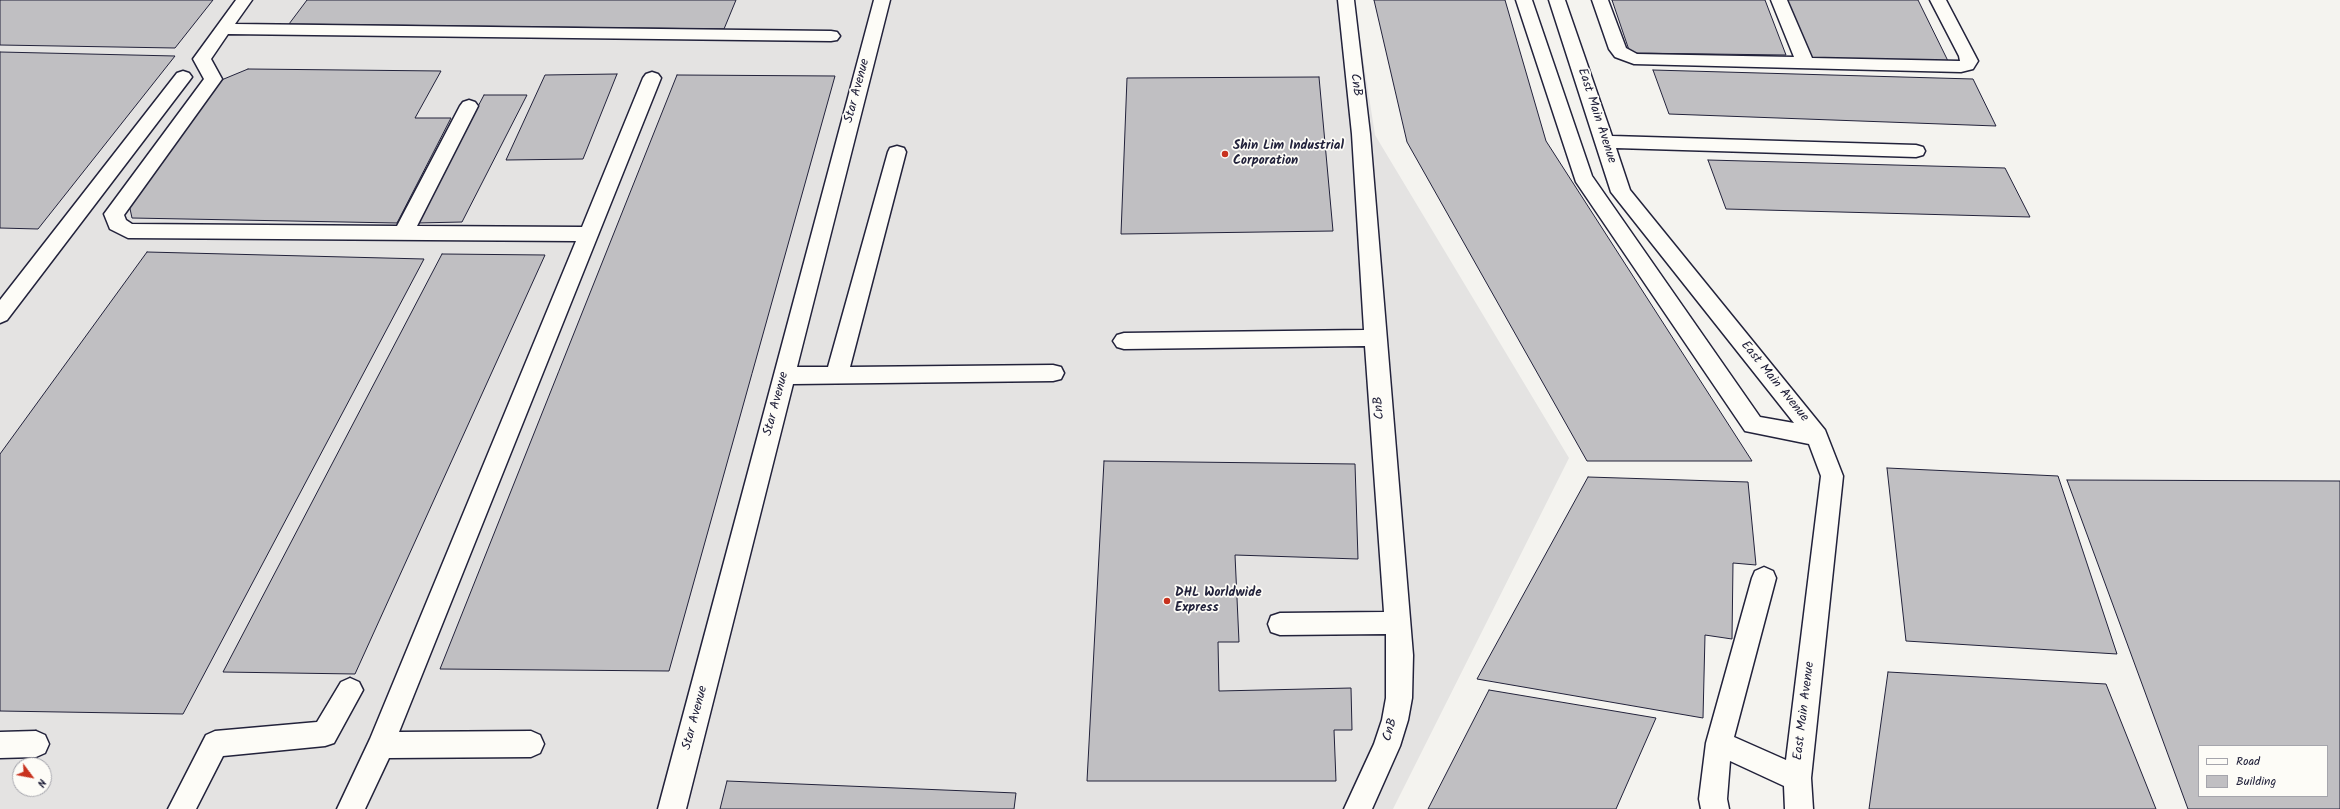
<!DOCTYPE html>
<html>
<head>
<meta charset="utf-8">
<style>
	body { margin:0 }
	#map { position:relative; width:2340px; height:809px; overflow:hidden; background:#f4f3ef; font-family:Kalam,sans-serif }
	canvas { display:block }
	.legend { position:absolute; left:2198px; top:745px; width:130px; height:52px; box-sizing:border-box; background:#fdfcf7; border:1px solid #a5a5ac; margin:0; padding:5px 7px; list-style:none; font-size:12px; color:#22223b }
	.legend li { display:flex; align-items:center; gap:8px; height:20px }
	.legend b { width:20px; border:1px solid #a5a5ac }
	.north { position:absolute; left:12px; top:757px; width:40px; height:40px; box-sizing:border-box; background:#fdfcf7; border:1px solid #a5a5ac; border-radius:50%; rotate:122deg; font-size:11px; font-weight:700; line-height:16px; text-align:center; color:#22223b }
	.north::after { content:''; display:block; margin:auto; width:14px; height:18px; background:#c8321e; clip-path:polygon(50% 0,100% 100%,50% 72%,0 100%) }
</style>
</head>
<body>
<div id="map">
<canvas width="2340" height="809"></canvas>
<ul class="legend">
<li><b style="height:5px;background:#fdfcf7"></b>Road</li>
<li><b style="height:11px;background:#c0bfc2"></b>Building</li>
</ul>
<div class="north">N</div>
</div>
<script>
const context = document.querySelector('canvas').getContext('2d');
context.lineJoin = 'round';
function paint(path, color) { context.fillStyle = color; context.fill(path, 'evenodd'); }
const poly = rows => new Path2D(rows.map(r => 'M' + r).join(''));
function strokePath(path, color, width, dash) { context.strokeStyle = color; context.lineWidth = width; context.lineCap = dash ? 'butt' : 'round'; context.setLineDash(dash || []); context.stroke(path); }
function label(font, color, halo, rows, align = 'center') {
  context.font = font + ' Kalam,sans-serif'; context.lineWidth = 3.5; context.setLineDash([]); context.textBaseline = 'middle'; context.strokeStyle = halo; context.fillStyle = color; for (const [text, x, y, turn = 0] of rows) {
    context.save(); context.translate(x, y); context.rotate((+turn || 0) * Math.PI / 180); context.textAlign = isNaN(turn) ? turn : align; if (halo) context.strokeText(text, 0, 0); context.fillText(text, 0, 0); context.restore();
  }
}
paint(poly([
	[0,0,1354,0,1375,135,1569,458,1393,809,0,809],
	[20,765,44,765,44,789,20,789]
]), '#e4e3e2');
const building = poly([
	[0,0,213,0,175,48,0,45,0,0],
	[307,0,736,0,724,29,289,24,307,0],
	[1374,0,1505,0,1546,141,1752,461,1587,461,1407,142,1374,0],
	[1612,0,1765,0,1786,55,1630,53,1612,0],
	[1787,0,1918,0,1949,63,1811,60,1787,0],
	[0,52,175,56,38,229,0,228,0,52],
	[248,69,441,71,415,118,451,118,397,223,132,218,129,204,219,81,248,69],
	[1653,70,1973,79,1996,126,1669,114,1653,70],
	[617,74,583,159,506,160,545,75,617,74],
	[677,75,835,76,669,671,440,669,677,75],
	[1319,77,1333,231,1121,234,1127,78,1319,77],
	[484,95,527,95,462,222,417,223,484,95],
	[1708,160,2005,168,2030,217,1726,209,1708,160],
	[147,252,424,259,183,714,0,711,0,454,147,252],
	[442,254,545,255,355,674,223,672,442,254],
	[1104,461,1355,464,1358,559,1235,555,1239,642,1218,642,1219,691,1351,688,1352,730,1334,730,1336,781,1087,781,1104,461],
	[1887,468,2058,476,2117,654,1906,641,1887,468],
	[1588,477,1748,482,1756,565,1733,563,1732,639,1705,635,1703,718,1477,679,1588,477],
	[2067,480,2340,481,2340,809,2188,809,2067,480],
	[2199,746,2327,746,2327,796,2199,796,2199,746],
	[1888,672,2106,684,2156,809,1869,809,1888,672],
	[1489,690,1656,718,1616,809,1428,809,1489,690],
	[727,781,1016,793,1014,809,720,809,727,781]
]);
paint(building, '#c0bfc2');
strokePath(building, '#22223b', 1);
const minor = poly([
	[236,0,252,0,235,24,831,31,837,32,840,36,837,40,831,41,228,34,211,59,222,79,124,215,126,220,132,224,397,226,460,106,463,102,469,100,475,102,478,106,417,226,582,227,643,78,646,74,652,72,658,74,661,78,399,732,531,731,540,735,544,744,540,753,531,757,389,758,365,809,337,809,370,739,576,241,128,238,110,229,104,214,204,79,193,59,236,0],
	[874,0,890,0,797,367,828,367,888,152,890,148,897,146,904,148,906,152,850,367,1053,365,1061,367,1064,373,1061,379,1053,381,793,384,686,809,658,809,874,0],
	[1338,0,1354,0,1370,134,1413,655,1412,698,1408,720,1400,746,1372,809,1344,809,1374,744,1382,720,1386,698,1386,634,1280,635,1271,632,1268,624,1271,616,1280,613,1384,612,1365,346,1124,349,1117,347,1113,341,1117,335,1124,333,1364,330,1352,134,1338,0],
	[1516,0,1532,0,1592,176,1760,417,1794,423,1611,192,1549,0,1565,0,1612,136,1916,145,1923,147,1925,151,1923,155,1916,157,1616,148,1630,190,1825,430,1843,476,1811,778,1813,809,1785,809,1784,786,1730,761,1727,799,1729,809,1701,809,1699,799,1706,743,1752,578,1755,571,1764,567,1773,571,1776,578,1734,737,1786,760,1821,476,1809,444,1745,431,1576,182,1516,0],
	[1592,0,1608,0,1626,48,1637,54,1794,57,1771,0,1787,0,1812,58,1960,61,1959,56,1930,0,1946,0,1978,61,1973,69,1961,72,1634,64,1615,57,1609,49,1592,0],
	[183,71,189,73,192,77,189,81,7,320,0,323,0,300,177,73,183,71],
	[350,678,359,682,363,690,334,743,325,746,223,756,196,809,168,809,206,735,215,731,317,722,341,682,350,678],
	[36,731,45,735,49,744,45,753,36,757,0,758,0,732,36,731]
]);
strokePath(minor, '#22223b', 3);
paint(minor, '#fdfcf7');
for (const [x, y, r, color] of [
	[1225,154,4,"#c8321e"],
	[1167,601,4,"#c8321e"]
]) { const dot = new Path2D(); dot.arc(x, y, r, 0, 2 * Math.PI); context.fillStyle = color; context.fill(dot); strokePath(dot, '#fdfcf7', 1.5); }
label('13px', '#22223b', '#fdfcf7', [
	["CnB",1355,85,82],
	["Star Avenue",858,91,-75],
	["East Main Avenue",1596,116,72],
	["East Main Avenue",1774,382,51],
	["Star Avenue",777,404,-75],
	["CnB",1380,408,-95],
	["East Main Avenue",1805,711,-83],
	["Star Avenue",696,718,-75],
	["CnB",1391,730,-74]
]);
label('bold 13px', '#22223b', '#fdfcf7', [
	["Shin Lim Industrial",1233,147],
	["Corporation",1233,162],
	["DHL Worldwide",1175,594],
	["Express",1175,609]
], 'left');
</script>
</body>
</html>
